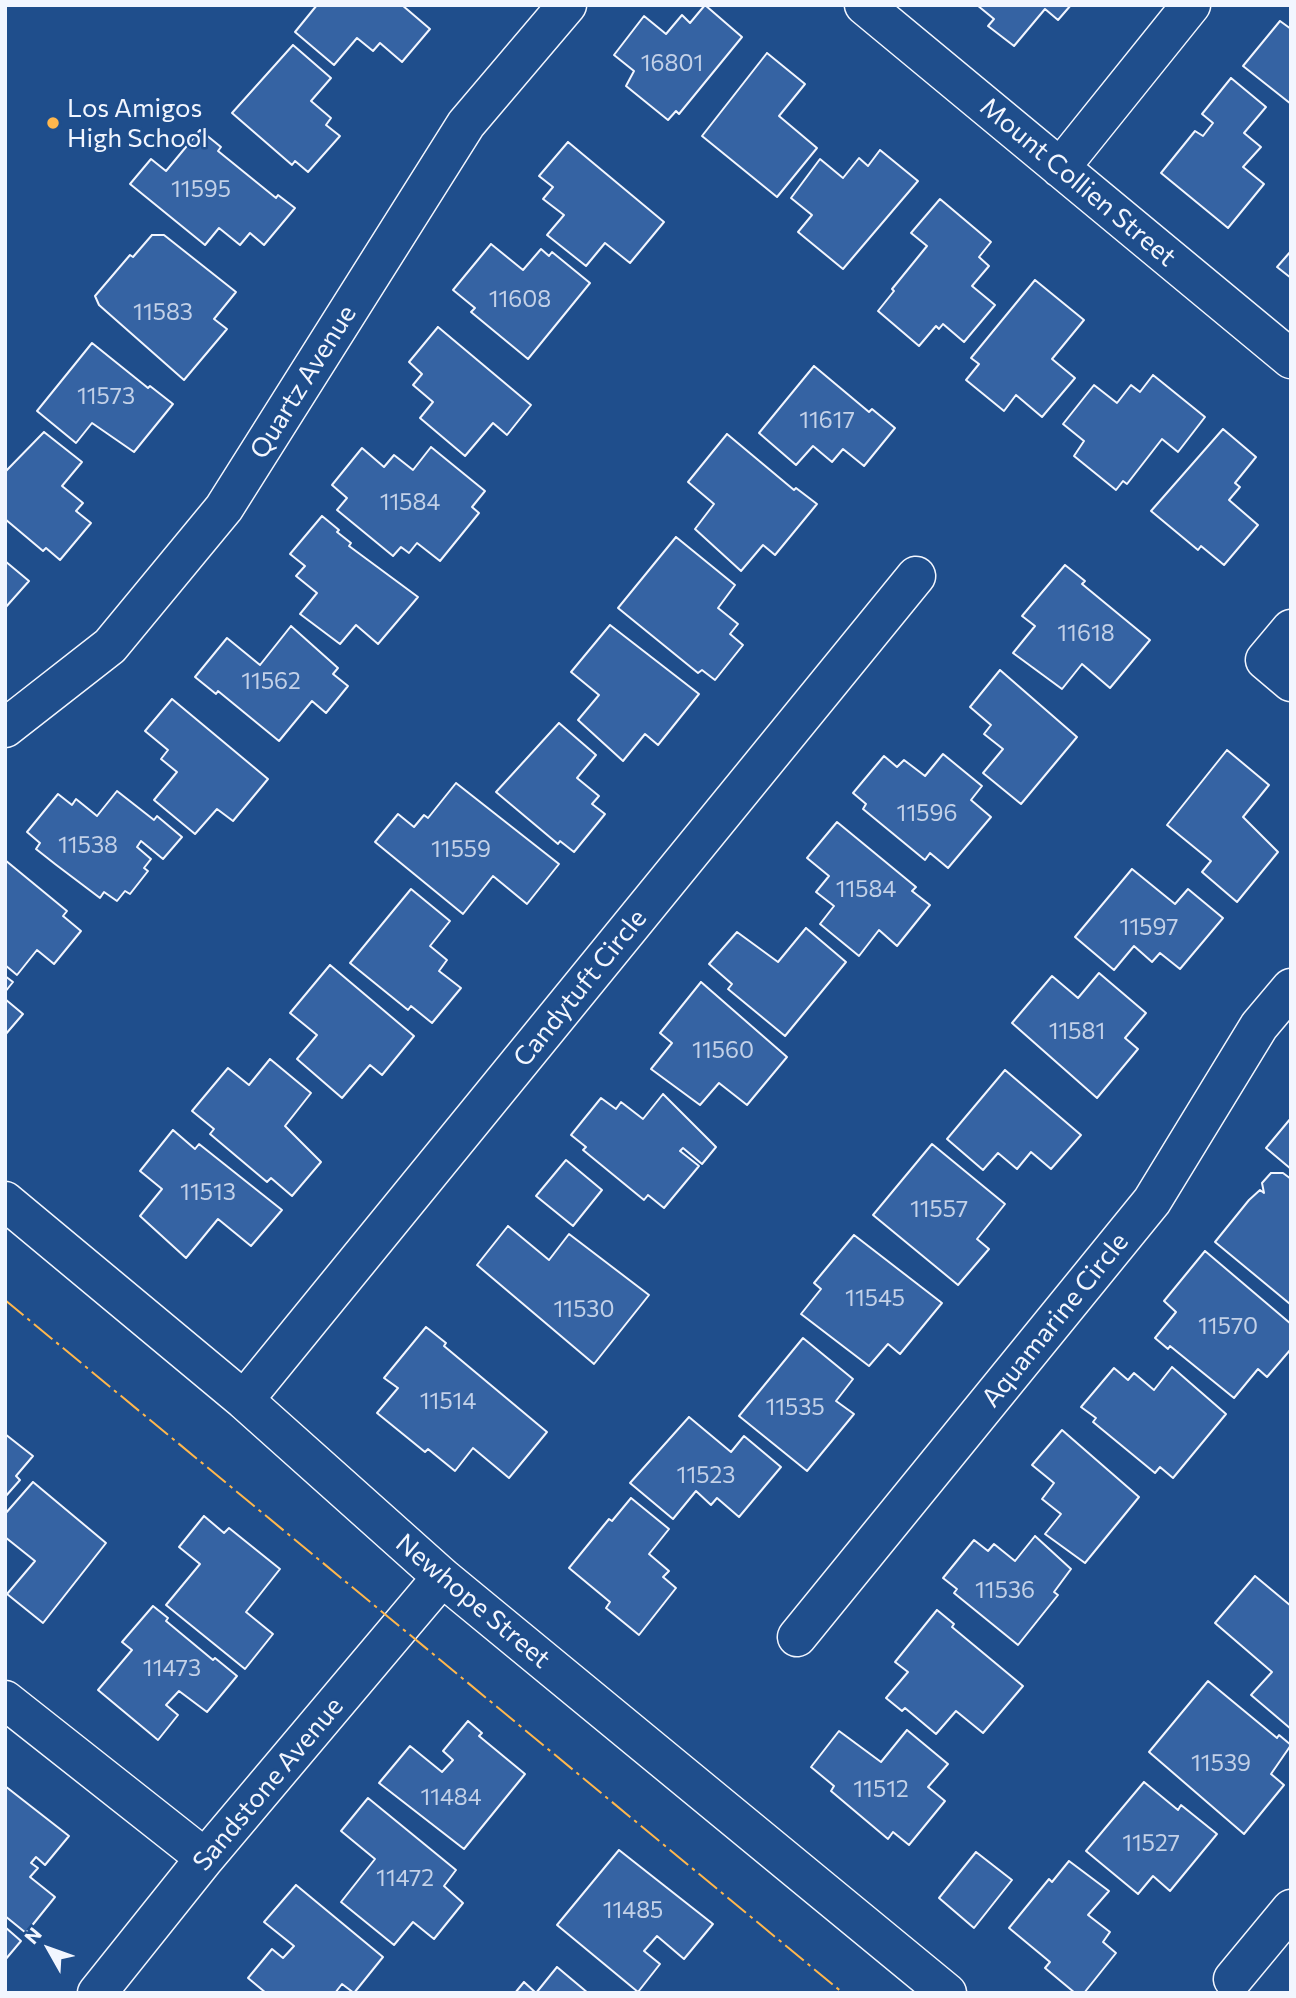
<!DOCTYPE html>
<html>
<head>
<meta charset="utf-8">
<style>
	body { margin:0 }
	#map { position:relative; width:1296px; height:1998px; overflow:hidden; background:#1f4e8c; font-family:Commissioner,sans-serif }
	canvas { display:block }
	.frame { position:absolute; inset:0; border:7px solid #f2f6ff; pointer-events:none }
	.north { position:absolute; left:14px; top:1914px; width:70px; height:70px; -webkit-text-stroke:5px #1f4e8c; paint-order:stroke; rotate:310deg; font-size:19px; font-weight:700; line-height:28px; text-align:center; color:#f2f6ff }
	.north::after { content:''; display:block; margin:auto; width:24px; height:32px; background:#f2f6ff; clip-path:polygon(50% 0,100% 100%,50% 72%,0 100%) }
</style>
</head>
<body>
<div id="map">
<canvas width="1296" height="1998"></canvas>
<div class="frame"></div>
<div class="north">N</div>
</div>
<script>
const context = document.querySelector('canvas').getContext('2d');
context.lineJoin = 'round';
function paint(path, color) { context.fillStyle = color; context.fill(path, 'evenodd'); }
const poly = rows => new Path2D(rows.map(r => 'M' + r).join(''));
function strokePath(path, color, width, dash) { context.strokeStyle = color; context.lineWidth = width; context.lineCap = dash ? 'butt' : 'round'; context.setLineDash(dash || []); context.stroke(path); }
function label(font, color, halo, rows, align = 'center') {
  context.font = font + ' Commissioner,sans-serif'; context.lineWidth = 5; context.setLineDash([]); context.textBaseline = 'middle'; context.strokeStyle = halo; context.fillStyle = color; for (const [text, x, y, turn = 0] of rows) {
    context.save(); context.translate(x, y); context.rotate((+turn || 0) * Math.PI / 180); context.textAlign = isNaN(turn) ? turn : align; if (halo) context.strokeText(text, 0, 0); context.fillText(text, 0, 0); context.restore();
  }
}
const building = poly([
	[317,5,402,5,430,29,402,62,380,43,373,51,357,38,334,65,295,32,317,5],
	[705,5,742,37,679,114,676,111,668,120,626,86,634,71,614,55,644,16,666,34,682,15,690,23,705,5],
	[977,5,1071,5,1058,20,1045,9,1014,46,988,26,994,19,977,5],
	[1280,21,1291,29,1291,104,1243,66,1280,21],
	[293,45,331,78,311,101,331,118,326,125,340,136,308,172,295,161,292,165,232,113,293,45],
	[767,53,805,84,779,116,817,148,777,197,702,136,767,53],
	[1231,78,1266,107,1244,133,1261,147,1243,167,1264,184,1228,228,1161,173,1195,131,1203,136,1213,123,1202,114,1231,78],
	[200,130,221,147,218,151,276,198,278,195,295,208,264,245,250,233,240,245,219,228,205,245,130,184,151,159,166,171,200,130],
	[568,142,664,222,630,263,605,243,586,266,547,235,564,215,543,199,553,187,539,176,568,142],
	[880,150,918,181,843,269,798,232,812,215,791,198,820,159,843,178,859,158,868,166,880,150],
	[940,199,991,242,979,257,989,266,972,286,995,305,964,342,943,324,939,329,936,326,919,346,878,311,894,291,892,289,927,246,911,233,940,199],
	[152,235,164,235,236,292,214,319,227,329,184,380,99,305,95,296,130,255,133,257,152,235],
	[491,244,523,270,541,249,549,256,552,252,590,283,528,359,471,312,475,308,453,290,491,244],
	[1291,251,1291,278,1277,267,1291,251],
	[1035,280,1084,320,1052,359,1075,378,1042,417,1016,395,1004,411,966,380,979,364,971,358,1035,280],
	[438,327,531,405,507,435,493,423,465,456,420,418,433,402,413,385,422,374,409,362,438,327],
	[92,343,148,388,150,386,173,404,134,452,92,423,76,443,37,411,92,343],
	[814,366,869,412,872,409,895,428,864,466,843,449,832,462,813,446,796,465,759,433,814,366],
	[1153,375,1205,417,1178,452,1162,439,1127,484,1123,481,1116,490,1074,456,1084,441,1063,424,1094,385,1117,403,1131,385,1140,392,1153,375],
	[1223,429,1256,457,1235,483,1240,487,1229,500,1258,525,1224,565,1201,546,1198,550,1151,511,1223,429],
	[44,432,82,462,62,486,83,503,76,511,91,523,60,560,46,548,43,551,5,519,5,472,44,432],
	[727,434,794,490,796,488,817,504,775,555,763,545,741,571,695,529,714,504,688,482,727,434],
	[431,447,485,491,472,507,479,513,440,561,417,543,409,553,401,547,393,556,337,510,347,498,332,485,362,448,384,467,394,455,413,470,431,447],
	[322,516,339,530,337,532,351,543,349,546,418,597,378,644,356,625,340,644,300,614,317,593,296,576,305,566,290,554,322,516],
	[676,537,735,585,718,608,738,624,730,634,743,645,715,680,702,670,698,673,618,608,676,537],
	[5,561,29,581,5,608,5,561],
	[1065,565,1085,581,1082,584,1150,640,1110,688,1082,664,1062,689,1013,653,1035,626,1022,616,1065,565],
	[610,625,699,694,658,745,645,734,623,761,578,720,599,695,571,672,610,625],
	[291,626,338,668,333,674,348,686,326,713,312,701,279,741,218,691,216,694,195,677,227,638,260,665,291,626],
	[1000,670,1077,737,1021,804,983,773,1003,749,984,734,991,725,970,707,1000,670],
	[172,699,268,779,233,821,217,809,195,834,154,800,177,772,161,759,168,750,145,731,172,699],
	[559,723,596,755,577,778,599,796,592,804,605,814,574,852,560,841,558,844,496,792,559,723],
	[1227,750,1269,785,1243,817,1278,852,1237,902,1202,872,1211,861,1167,825,1227,750],
	[943,754,982,786,971,800,991,817,948,868,930,853,925,860,863,809,866,804,853,793,884,756,897,767,904,760,925,776,943,754],
	[456,783,559,864,527,904,493,876,463,914,375,842,398,814,414,827,424,815,428,818,456,783],
	[117,791,154,820,157,816,182,837,163,859,141,841,137,847,151,859,144,868,148,871,130,894,125,891,117,901,104,892,100,898,55,864,36,849,40,843,27,832,58,794,72,805,76,799,97,816,117,791],
	[837,822,916,887,912,891,930,905,897,946,879,930,859,956,820,924,834,906,816,892,829,876,807,858,837,822],
	[5,860,67,911,63,916,81,931,54,964,37,950,17,975,5,965,5,860],
	[1132,869,1175,904,1188,889,1223,918,1180,969,1160,953,1152,962,1134,946,1114,970,1075,937,1132,869],
	[411,889,450,921,430,946,447,960,439,971,461,988,432,1023,411,1006,408,1010,350,963,411,889],
	[806,928,846,962,785,1036,728,989,732,984,709,964,737,932,778,962,806,928],
	[330,965,414,1036,382,1075,370,1065,342,1098,297,1059,317,1035,290,1013,330,965],
	[1099,973,1146,1013,1125,1038,1138,1049,1097,1098,1012,1023,1052,976,1078,998,1099,973],
	[5,976,13,982,5,992,5,976],
	[701,982,787,1057,747,1105,719,1083,700,1105,651,1069,672,1043,660,1033,701,982],
	[5,999,23,1014,5,1035,5,999],
	[270,1059,311,1093,285,1126,321,1162,292,1196,271,1178,267,1182,210,1134,214,1129,192,1111,228,1068,249,1085,270,1059],
	[1005,1070,1081,1135,1051,1169,1031,1152,1017,1169,998,1153,983,1170,947,1139,1005,1070],
	[663,1094,716,1147,702,1164,683,1148,680,1151,699,1166,664,1208,648,1195,644,1200,583,1150,586,1147,571,1135,601,1098,616,1109,621,1102,643,1119,663,1094],
	[1291,1118,1291,1169,1266,1148,1291,1118],
	[173,1130,195,1149,199,1144,282,1210,251,1246,218,1219,186,1258,140,1216,162,1189,140,1171,173,1130],
	[932,1144,1005,1204,977,1239,989,1249,958,1285,873,1215,932,1144],
	[566,1160,602,1190,573,1226,536,1196,566,1160],
	[1271,1173,1283,1173,1291,1179,1290,1304,1215,1242,1249,1200,1260,1190,1264,1193,1262,1183,1271,1173],
	[508,1226,549,1260,569,1234,649,1295,594,1364,477,1265,508,1226],
	[854,1235,942,1303,900,1354,888,1344,869,1366,801,1314,821,1289,814,1283,854,1235],
	[1205,1251,1291,1324,1291,1349,1267,1377,1258,1369,1234,1398,1170,1346,1168,1349,1155,1338,1176,1312,1164,1301,1205,1251],
	[426,1327,446,1343,444,1346,547,1432,509,1478,473,1448,455,1471,428,1449,425,1452,377,1413,398,1388,384,1378,426,1327],
	[803,1338,853,1379,836,1401,854,1414,807,1471,739,1416,803,1338],
	[1172,1367,1226,1414,1173,1478,1160,1467,1155,1473,1093,1422,1096,1418,1081,1407,1114,1368,1128,1380,1134,1373,1154,1390,1172,1367],
	[689,1417,731,1452,744,1436,781,1467,739,1517,717,1498,711,1505,696,1491,673,1519,630,1483,689,1417],
	[1062,1430,1139,1497,1085,1563,1045,1534,1061,1514,1042,1499,1054,1483,1032,1465,1062,1430],
	[5,1434,33,1456,16,1476,20,1480,5,1497,5,1434],
	[33,1482,106,1543,43,1623,7,1594,35,1561,5,1537,5,1514,33,1482],
	[631,1498,669,1529,649,1554,669,1571,663,1577,676,1588,639,1635,606,1608,610,1602,569,1568,609,1519,612,1521,631,1498],
	[204,1516,224,1533,229,1528,280,1569,246,1612,273,1634,245,1669,166,1605,200,1564,179,1547,204,1516],
	[1035,1536,1071,1569,1054,1592,1058,1595,1018,1645,954,1593,957,1589,943,1578,974,1540,988,1551,994,1544,1015,1561,1035,1536],
	[1255,1576,1291,1606,1291,1729,1251,1695,1272,1672,1215,1623,1255,1576],
	[153,1606,168,1618,166,1621,213,1660,215,1658,237,1676,207,1712,179,1691,166,1705,178,1715,158,1740,98,1690,132,1650,122,1642,153,1606],
	[937,1610,954,1624,952,1627,1023,1686,983,1733,956,1711,936,1734,905,1708,902,1711,886,1698,908,1672,895,1662,937,1610],
	[1208,1681,1277,1738,1279,1735,1291,1745,1271,1774,1284,1785,1244,1834,1149,1752,1208,1681],
	[468,1721,482,1733,479,1736,525,1774,464,1849,379,1783,410,1746,442,1772,453,1760,443,1751,468,1721],
	[907,1730,948,1764,928,1787,945,1801,909,1845,893,1832,888,1839,831,1791,834,1786,811,1767,839,1731,881,1762,907,1730],
	[1144,1782,1178,1810,1181,1805,1217,1834,1170,1891,1153,1876,1138,1894,1086,1851,1144,1782],
	[5,1786,69,1836,45,1865,36,1857,31,1863,38,1868,30,1877,55,1897,26,1933,5,1916,5,1786],
	[368,1798,456,1870,444,1886,463,1903,434,1939,413,1922,394,1945,341,1902,375,1859,341,1831,368,1798],
	[619,1850,713,1924,684,1959,657,1936,644,1951,660,1964,638,1992,557,1925,619,1850],
	[976,1852,1012,1880,974,1928,939,1898,976,1852],
	[1069,1861,1109,1891,1088,1915,1110,1932,1103,1942,1116,1953,1084,1993,1075,1993,1045,1968,1050,1962,1009,1928,1049,1879,1052,1882,1069,1861],
	[296,1885,383,1957,354,1993,342,1984,335,1993,266,1993,248,1978,272,1949,283,1958,294,1946,264,1922,296,1885],
	[5,1927,21,1941,5,1960,5,1927],
	[557,1967,588,1993,536,1993,557,1967],
	[524,1982,536,1993,515,1993,524,1982]
]);
paint(building, '#3563a3');
strokePath(building, '#f2f6ff', 2);
const minor = poly([
	[864,5,1291,359],
	[1060,168,1191,5],
	[1291,629,1265,660,1291,682],
	[5,728,110,646,224,508,466,124,567,5],
	[5,1201,244,1400,442,1577,947,1993],
	[244,1400,916,576],
	[797,1637,1152,1201,1259,1026,1291,988],
	[5,1700,205,1858],
	[1233,1979,1291,1909],
	[97,1993,205,1858,442,1577]
]);
strokePath(minor, '#f2f6ff', 41);
strokePath(minor, '#1f4e8c', 38);
strokePath(poly([
	[5,1300,843,1993]
]), '#ffb74d', 2, [24, 5, 3.5, 5]);
for (const [x, y, r, color] of [
	[53,123,7,"#ffb74d"]
]) { const dot = new Path2D(); dot.arc(x, y, r, 0, 2 * Math.PI); context.fillStyle = color; context.fill(dot); strokePath(dot, '#1f4e8c', 2.5); }
label('23px', '#c3d1e8', null, [
	["16801",672,63],
	["11595",201,189],
	["11608",520,299],
	["11583",163,312],
	["11573",106,396],
	["11617",827,420],
	["11584",410,502],
	["11618",1086,633],
	["11562",271,681],
	["11596",927,813],
	["11538",88,845],
	["11559",461,849],
	["11584",866,889],
	["11597",1149,927],
	["11581",1077,1031],
	["11560",723,1050],
	["11513",208,1192],
	["11557",939,1209],
	["11545",875,1298],
	["11530",584,1309],
	["11570",1228,1326],
	["11514",448,1401],
	["11535",795,1407],
	["11523",706,1475],
	["11536",1005,1590],
	["11473",172,1668],
	["11539",1221,1763],
	["11512",881,1789],
	["11484",451,1797],
	["11527",1151,1843],
	["11472",405,1878],
	["11485",633,1910]
]);
label('26px', '#f2f6ff', '#1f4e8c', [
	["Los Amigos",67,108],
	["High School",67,138]
], 'left');
label('26px', '#f2f6ff', '#1f4e8c', [
	["Mount Collien Street",1078,182,40],
	["Quartz Avenue",303,382,-58],
	["Candytuft Circle",580,988,-51],
	["Aquamarine Circle",1055,1320,-51],
	["Newhope Street",473,1601,40],
	["Sandstone Avenue",268,1784,-50]
]);
</script>
</body>
</html>
